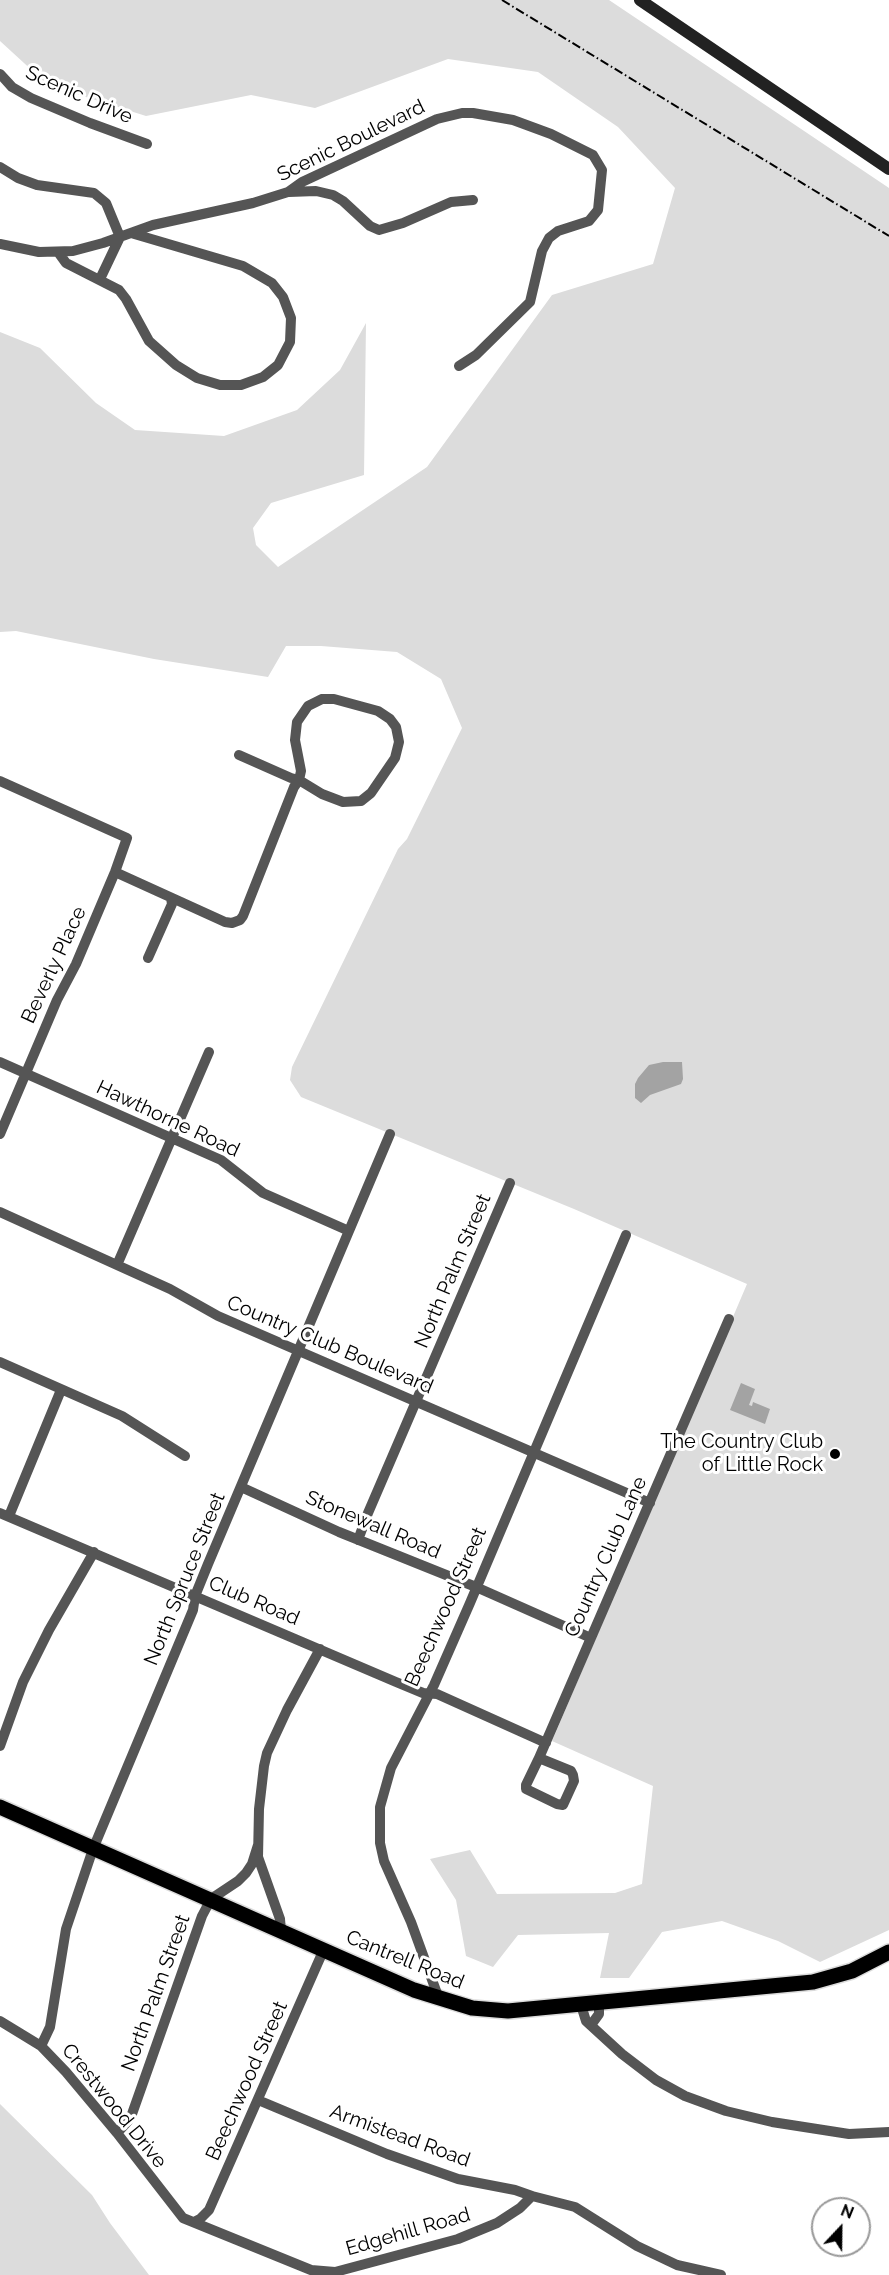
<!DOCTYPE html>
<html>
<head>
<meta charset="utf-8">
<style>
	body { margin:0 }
	#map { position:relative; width:889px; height:2275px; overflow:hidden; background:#fff; font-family:Raleway,sans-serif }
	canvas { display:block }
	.north { position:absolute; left:811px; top:2197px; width:60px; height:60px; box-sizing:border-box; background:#fff; border:2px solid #999; border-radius:50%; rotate:22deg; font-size:16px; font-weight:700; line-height:24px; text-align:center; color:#000 }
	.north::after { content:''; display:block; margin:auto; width:21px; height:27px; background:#000; clip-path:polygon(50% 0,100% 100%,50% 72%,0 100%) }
</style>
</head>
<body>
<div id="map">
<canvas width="889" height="2275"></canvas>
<div class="north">N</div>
</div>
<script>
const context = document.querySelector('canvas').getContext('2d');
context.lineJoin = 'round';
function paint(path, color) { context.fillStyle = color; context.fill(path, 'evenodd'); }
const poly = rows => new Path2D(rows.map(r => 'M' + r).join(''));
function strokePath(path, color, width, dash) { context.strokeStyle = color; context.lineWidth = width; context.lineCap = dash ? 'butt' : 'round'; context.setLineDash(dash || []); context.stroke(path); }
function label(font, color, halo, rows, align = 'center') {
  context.font = font + ' Raleway,sans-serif'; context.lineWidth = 6; context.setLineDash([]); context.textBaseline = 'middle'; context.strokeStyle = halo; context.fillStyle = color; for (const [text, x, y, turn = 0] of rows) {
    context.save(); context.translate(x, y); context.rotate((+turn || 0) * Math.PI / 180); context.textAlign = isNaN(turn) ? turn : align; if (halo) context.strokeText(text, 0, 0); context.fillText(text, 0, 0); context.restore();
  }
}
paint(poly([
	[0,0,609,0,889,188,889,1930,820,1962,778,1941,722,1921,662,1932,629,1978,600,1978,609,1933,518,1935,493,1967,466,1956,456,1900,430,1859,470,1850,497,1894,615,1893,642,1884,653,1786,552,1741,747,1284,574,1209,301,1097,290,1080,292,1067,398,849,407,839,462,728,441,679,397,652,321,646,286,646,268,677,154,659,16,631,0,632,0,332,40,348,96,403,135,430,224,436,297,410,340,370,366,323,364,475,271,503,253,528,256,545,278,567,427,467,552,295,653,264,675,188,618,127,538,72,448,59,315,108,251,95,146,116,48,85,0,41],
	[0,2104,92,2195,110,2223,149,2275,0,2275]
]), '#dcdcdc');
paint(poly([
	[663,1062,682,1062,683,1079,681,1084,650,1095,641,1103,635,1098,635,1084,638,1078,649,1065],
	[741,1383,755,1389,749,1405,752,1406,753,1402,770,1409,765,1424,730,1410]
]), '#a3a3a3');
const primary = poly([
	[0,1807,414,1990,472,2008,508,2011,813,1982,852,1971,889,1952]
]);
strokePath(primary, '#dbdbdb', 18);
strokePath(poly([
	[0,74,12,87,31,98,90,123,147,144],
	[0,167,18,178,37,185,94,193,106,203,120,237,100,279],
	[289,192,316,191,333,195,343,201,370,226,379,230,403,223,451,202,473,200],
	[0,244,39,252,73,251,103,243,153,225,253,203,288,192,302,182,437,119,462,113,473,113,513,120,551,134,593,155,602,170,598,210,589,221,558,231,549,238,542,251,530,302,476,355,459,366],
	[58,252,66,263,119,290,126,299,149,341,176,365,197,378,220,385,241,385,263,377,278,365,290,342,291,318,283,297,272,283,243,266,131,233],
	[322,699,334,699,378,711,390,719,396,727,399,742,395,758,371,793,361,801,343,802,322,794,299,780,301,771,295,740,297,722,308,706,322,699],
	[0,781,127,838,115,872,76,964,57,1000,0,1134],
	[115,872,225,922,232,923,240,920,243,916,294,787,299,780,291,778,239,755],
	[148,958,172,904,171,898],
	[0,1062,221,1160,263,1193,349,1231],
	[0,1212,170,1289,218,1316,650,1503],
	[117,1265,209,1052],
	[0,1362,122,1416,185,1456],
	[241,1487,339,1532,476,1587,591,1638],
	[0,1513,396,1682,423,1693,437,1694,546,1743],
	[9,1516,61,1390],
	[358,1540,368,1513,510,1183],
	[0,1746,23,1682,49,1630,94,1552],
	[539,1758,729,1319],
	[539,1758,571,1771,573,1775,574,1781,563,1805,557,1804,526,1789,526,1785,539,1758],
	[281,1931,280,1919,258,1857,259,1809,264,1766,267,1753,287,1710,320,1649],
	[439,1999,411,1922,384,1861,380,1843,380,1807,391,1768,434,1685,470,1603,626,1235],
	[581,2005,586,2021,622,2054,656,2080,685,2096,726,2111,772,2122,849,2134,889,2132],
	[0,2021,41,2046,66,2072,117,2133,183,2218,311,2270,335,2272,458,2239,497,2223,520,2208,532,2196,575,2207,637,2246,677,2265,721,2275],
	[591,2025,599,2014,599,2002],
	[41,2046,50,2027,66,1929,93,1849,193,1610,195,1596,208,1564,390,1134],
	[258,2100,387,2154,458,2179,515,2190,532,2196],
	[117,2133,128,2121,132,2114,202,1916,211,1899,238,1881,246,1873,252,1864,258,1845],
	[194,2222,200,2219,209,2210,324,1949]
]), '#555', 10);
strokePath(poly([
	[640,0,889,169]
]), '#222', 12);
strokePath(primary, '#000', 15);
strokePath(poly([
	[502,0,889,236]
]), '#000', 2, [9, 3, 1.5, 3]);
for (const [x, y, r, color] of [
	[835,1454,6,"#000"]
]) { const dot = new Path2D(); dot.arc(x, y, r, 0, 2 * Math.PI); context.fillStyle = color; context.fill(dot); strokePath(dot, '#fff', 2); }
label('20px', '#000', '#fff', [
	["Scenic Drive",79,95,24],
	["Scenic Boulevard",351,141,-26],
	["Beverly Place",54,965,-65],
	["Hawthorne Road",168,1119,25],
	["North Palm Street",453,1271,-67],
	["Country Club Boulevard",330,1345,23],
	["Stonewall Road",373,1525,23],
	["Country Club Lane",606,1557,-66],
	["North Spruce Street",185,1579,-68],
	["Club Road",254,1601,23],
	["Beechwood Street",446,1607,-66],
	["Cantrell Road",405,1960,22],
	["North Palm Street",156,1993,-70],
	["Beechwood Street",247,2081,-66],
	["Crestwood Drive",114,2106,51],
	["Armistead Road",400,2136,20],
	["Edgehill Road",408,2232,-16]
]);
label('20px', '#000', '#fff', [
	["The Country Club",823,1442],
	["of Little Rock",823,1465]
], 'right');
</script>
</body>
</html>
